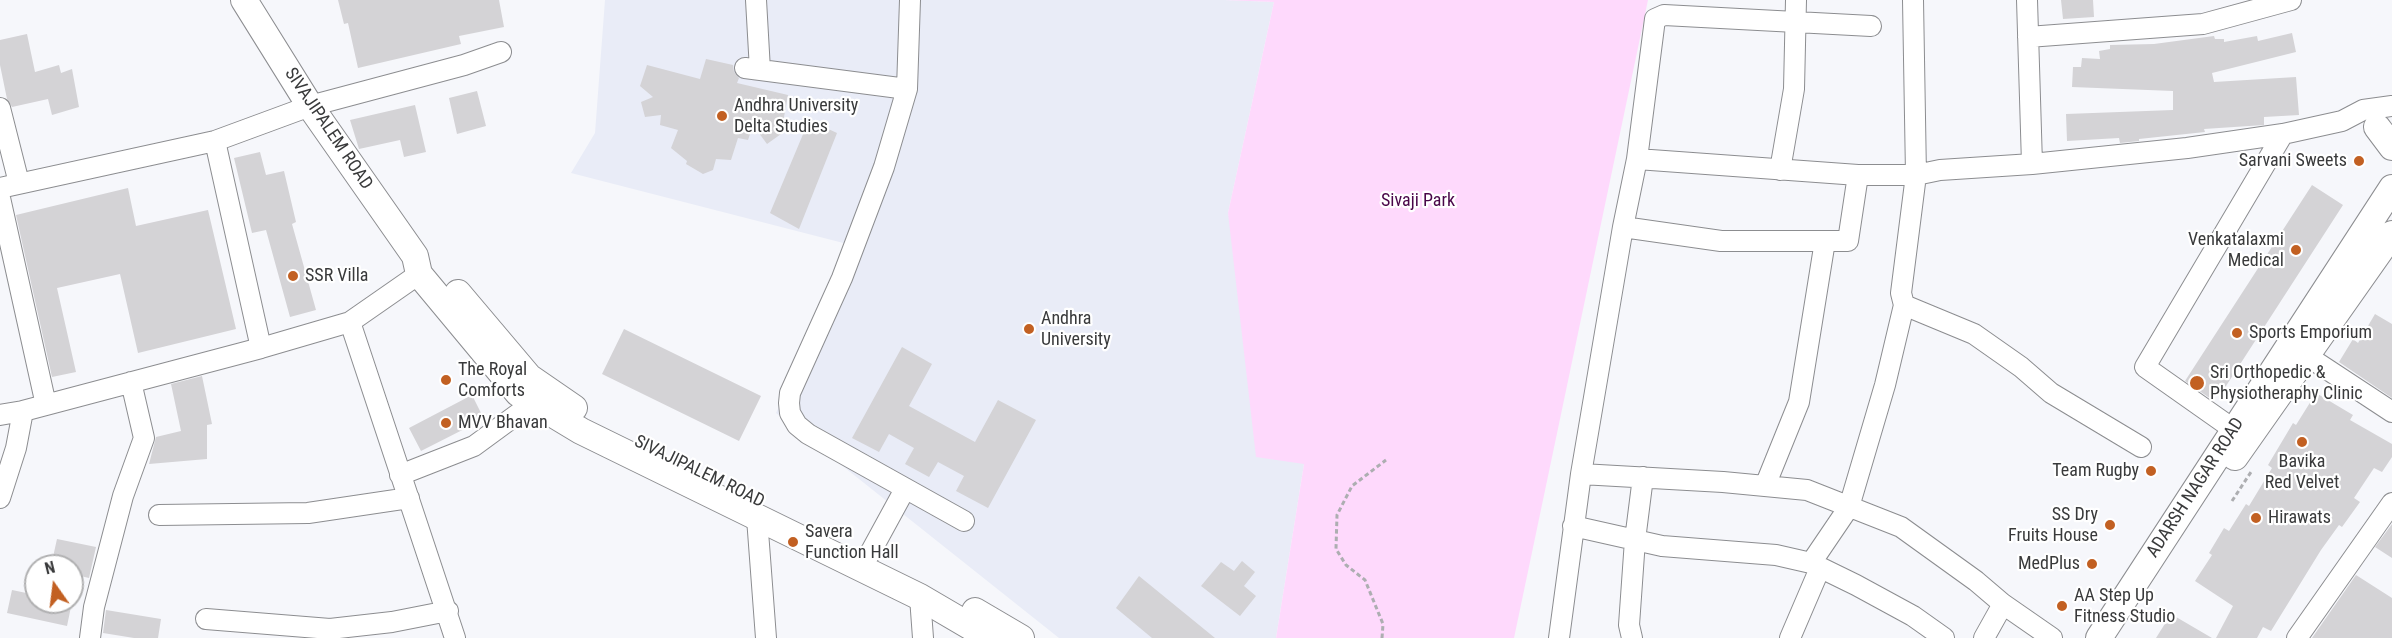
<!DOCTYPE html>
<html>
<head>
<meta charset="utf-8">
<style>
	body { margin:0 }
	#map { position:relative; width:2392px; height:638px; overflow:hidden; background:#f6f7fb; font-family:"Roboto Condensed",sans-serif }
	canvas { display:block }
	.north { position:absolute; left:24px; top:554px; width:60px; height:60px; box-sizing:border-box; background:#fff; border:2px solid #b0b0b1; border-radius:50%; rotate:346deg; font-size:16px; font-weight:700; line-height:24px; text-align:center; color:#393a3b }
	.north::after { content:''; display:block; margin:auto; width:21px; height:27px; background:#c26022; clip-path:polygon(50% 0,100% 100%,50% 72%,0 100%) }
</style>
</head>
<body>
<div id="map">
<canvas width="2392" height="638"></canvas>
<div class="north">N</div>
</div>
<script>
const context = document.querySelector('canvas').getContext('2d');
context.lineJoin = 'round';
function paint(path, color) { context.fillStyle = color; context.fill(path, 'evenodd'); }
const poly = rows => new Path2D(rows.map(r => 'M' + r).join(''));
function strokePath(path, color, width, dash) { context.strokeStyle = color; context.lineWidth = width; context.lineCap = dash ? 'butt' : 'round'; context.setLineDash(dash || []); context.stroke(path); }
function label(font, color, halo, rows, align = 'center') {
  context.font = font + ' "Roboto Condensed",sans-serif'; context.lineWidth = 4.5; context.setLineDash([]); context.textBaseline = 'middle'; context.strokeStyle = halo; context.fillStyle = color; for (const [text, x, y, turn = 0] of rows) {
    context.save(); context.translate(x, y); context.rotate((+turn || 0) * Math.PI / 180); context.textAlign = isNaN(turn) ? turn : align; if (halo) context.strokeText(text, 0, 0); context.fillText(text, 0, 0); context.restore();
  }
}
paint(poly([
	[605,0,1225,0,1274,2,1228,213,1304,464,1276,638,1059,638,776,413,855,246,571,173,595,133]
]), '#e9ecf7');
paint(poly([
	[1225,0,1648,0,1514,638,1276,638,1304,464,1256,457,1228,213,1274,2]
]), '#fed9fc');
paint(poly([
	[338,0,499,0,504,27,459,36,461,44,358,68,348,23,344,24],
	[2061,0,2093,0,2094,17,2063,19],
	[2292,33,2296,52,2212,73,2214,82,2296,77,2299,115,2264,117,2264,125,2204,129,2205,132,2139,139,2139,141,2120,143,2119,138,2067,141,2066,114,2173,110,2173,91,2072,87,2073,67,2081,67,2082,58,2100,59,2099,51,2110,49,2110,45,2154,44,2214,36,2215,39,2224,39,2224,42,2257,36,2258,41],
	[27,34,35,72,59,65,61,73,72,69,79,107,52,115,48,99,12,107,7,99,0,65,0,40],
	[706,59,733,65,734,72,739,78,737,83,788,95,781,134,767,144,753,125,748,140,738,138,731,160,716,159,713,170,703,174,686,164,687,161,671,148,678,130,660,125,661,115,645,117,641,102,653,97,640,86,647,65,700,79],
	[477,91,486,126,457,134,449,98],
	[415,105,426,152,404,157,400,140,359,149,350,120],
	[809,120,837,133,799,229,770,213],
	[260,152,266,175,284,171,296,222,292,224,316,310,290,317,266,230,252,233,234,158],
	[2312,185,2343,205,2226,386,2211,399,2185,381],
	[128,188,136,226,208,210,236,329,138,353,120,274,57,288,76,372,52,377,16,215],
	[2375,314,2392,324,2392,398,2339,362,2353,339,2358,343],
	[624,329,761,396,739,441,602,374],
	[902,347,932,364,909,406,975,442,998,400,1036,420,988,508,956,491,964,476,938,462,929,477,905,464,914,448,889,434,879,452,852,438],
	[202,376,212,424,207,425,207,459,149,464,156,437,181,431,171,384],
	[2316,393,2353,415,2350,420,2392,444,2392,457,2382,472,2374,468,2354,498,2360,502,2342,527,2339,525,2321,550,2271,631,2263,627,2257,638,2216,638,2233,606,2195,581,2212,555,2209,553,2224,528,2229,531,2246,504,2249,506,2272,468,2268,465,2293,423,2296,425],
	[472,395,484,419,421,451,409,428],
	[2392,524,2392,558,2375,547],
	[57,539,96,547,89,578,72,574,72,566,51,566],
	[1242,561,1255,572,1244,586,1256,596,1240,616,1201,586,1221,562,1234,571],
	[2356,575,2392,598,2392,638,2312,638],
	[1139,576,1215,638,1152,638,1116,608],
	[12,590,36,595,36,602,72,602,67,626,7,613],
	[106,610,161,619,158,638,134,638,103,633],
	[2171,614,2212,638,2156,638]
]), '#d4d3d6');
const minor = poly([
	[756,0,760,70],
	[910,0,907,89,884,167,842,278,790,393,789,403,790,413,797,425,808,434,964,521],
	[1913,0,1916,175,1901,293,1904,305,1974,334,2021,367,2051,393,2141,447],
	[2027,0,2032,164],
	[2028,37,2203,24,2291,0],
	[745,68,907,89],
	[0,108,19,183],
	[215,141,261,348,350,322,455,638],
	[1637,159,1655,19,1664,15,1871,26],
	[1780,170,1794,89,1796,0],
	[0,188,215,141,310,106,464,65,501,52],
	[0,198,46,405],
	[1623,227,1721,241,1848,241,1858,175],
	[350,322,419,274],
	[2307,356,2392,412],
	[23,411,261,348],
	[0,415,23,411,16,448,0,498],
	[2233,429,2145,367,2283,134],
	[1581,474,1723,482,1807,490,1901,527,1976,581,2003,604,2052,638],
	[400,475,474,446,534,402],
	[1765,486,1799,402,1825,241],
	[159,515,308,513,409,498],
	[757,518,766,638],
	[1573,526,1662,546,1776,555,1811,563,1856,585,1913,616,1944,638],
	[869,555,905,489],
	[1811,563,1849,507,1885,385,1904,305],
	[920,597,923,638],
	[206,619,330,629,392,622,448,611],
	[90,638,94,607,123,496,144,438,131,382],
	[1559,638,1581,474,1623,227,1637,159,1858,175,1916,175,1940,170,2032,164,2187,148,2283,134,2342,121,2363,110,2392,106],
	[1632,638,1629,625,1635,540,1643,477],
	[1790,638,1820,568],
	[1984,638,2003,604],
	[2297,638,2392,503]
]);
const major = poly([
	[244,0,310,106,415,256,419,274,518,393,581,431,920,597,990,638],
	[2377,127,2392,147],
	[458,293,529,377,574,408],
	[2235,457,2392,234],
	[975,611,1021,638],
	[2099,638,2392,188]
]);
strokePath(minor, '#8c8d90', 22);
strokePath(major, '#8c8d90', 28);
strokePath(poly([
	[2232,501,2251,472],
	[1382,638,1383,624,1365,580,1346,565,1336,549,1337,515,1352,486,1386,460]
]), '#adaeb1', 3, [4.5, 3]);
strokePath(minor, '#fff', 20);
strokePath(major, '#fff', 26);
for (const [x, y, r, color] of [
	[722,116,6,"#c26022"],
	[2359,161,6,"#c26022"],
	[2296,250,6,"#c26022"],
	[293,276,6,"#c26022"],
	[1029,329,6,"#c26022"],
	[2237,333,6,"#c26022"],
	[446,380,6,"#c26022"],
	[2197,383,8,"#c26022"],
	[446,423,6,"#c26022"],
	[2302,442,6,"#c26022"],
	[2151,471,6,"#c26022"],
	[2256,518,6,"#c26022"],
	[2110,525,6,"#c26022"],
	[793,542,6,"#c26022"],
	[2092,564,6,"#c26022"],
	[2062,606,6,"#c26022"]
]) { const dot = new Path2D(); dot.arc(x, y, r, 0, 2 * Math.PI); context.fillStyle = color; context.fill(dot); strokePath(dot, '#fff', 2); }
label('18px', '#393a3b', '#fff', [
	["Andhra University",734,106],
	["Delta Studies",734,127],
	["Sarvani Sweets",2347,161,"right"],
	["Venkatalaxmi",2284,240,"right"],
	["Medical",2284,261,"right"],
	["SSR Villa",305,276],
	["Andhra",1041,319],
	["University",1041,340],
	["Sports Emporium",2249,333],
	["The Royal",458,370],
	["Comforts",458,391],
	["Sri Orthopedic &",2210,373],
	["Physiotheraphy Clinic",2210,394],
	["MVV Bhavan",458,423],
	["Bavika",2302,462,"center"],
	["Red Velvet",2302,483,"center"],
	["Team Rugby",2139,471,"right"],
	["SS Dry",2098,515,"right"],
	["Fruits House",2098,536,"right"],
	["Hirawats",2268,518],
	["Savera",805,532],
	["Function Hall",805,553],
	["MedPlus",2080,564,"right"],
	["AA Step Up",2074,596],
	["Fitness Studio",2074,617]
], 'left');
label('18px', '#393a3b', '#fff', [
	["SIVAJIPALEM ROAD",328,129,56],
	["SIVAJIPALEM ROAD",699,472,26],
	["ADARSH NAGAR ROAD",2196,488,-57]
]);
label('18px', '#490649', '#fff', [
	["Sivaji Park",1418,201]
]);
</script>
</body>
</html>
